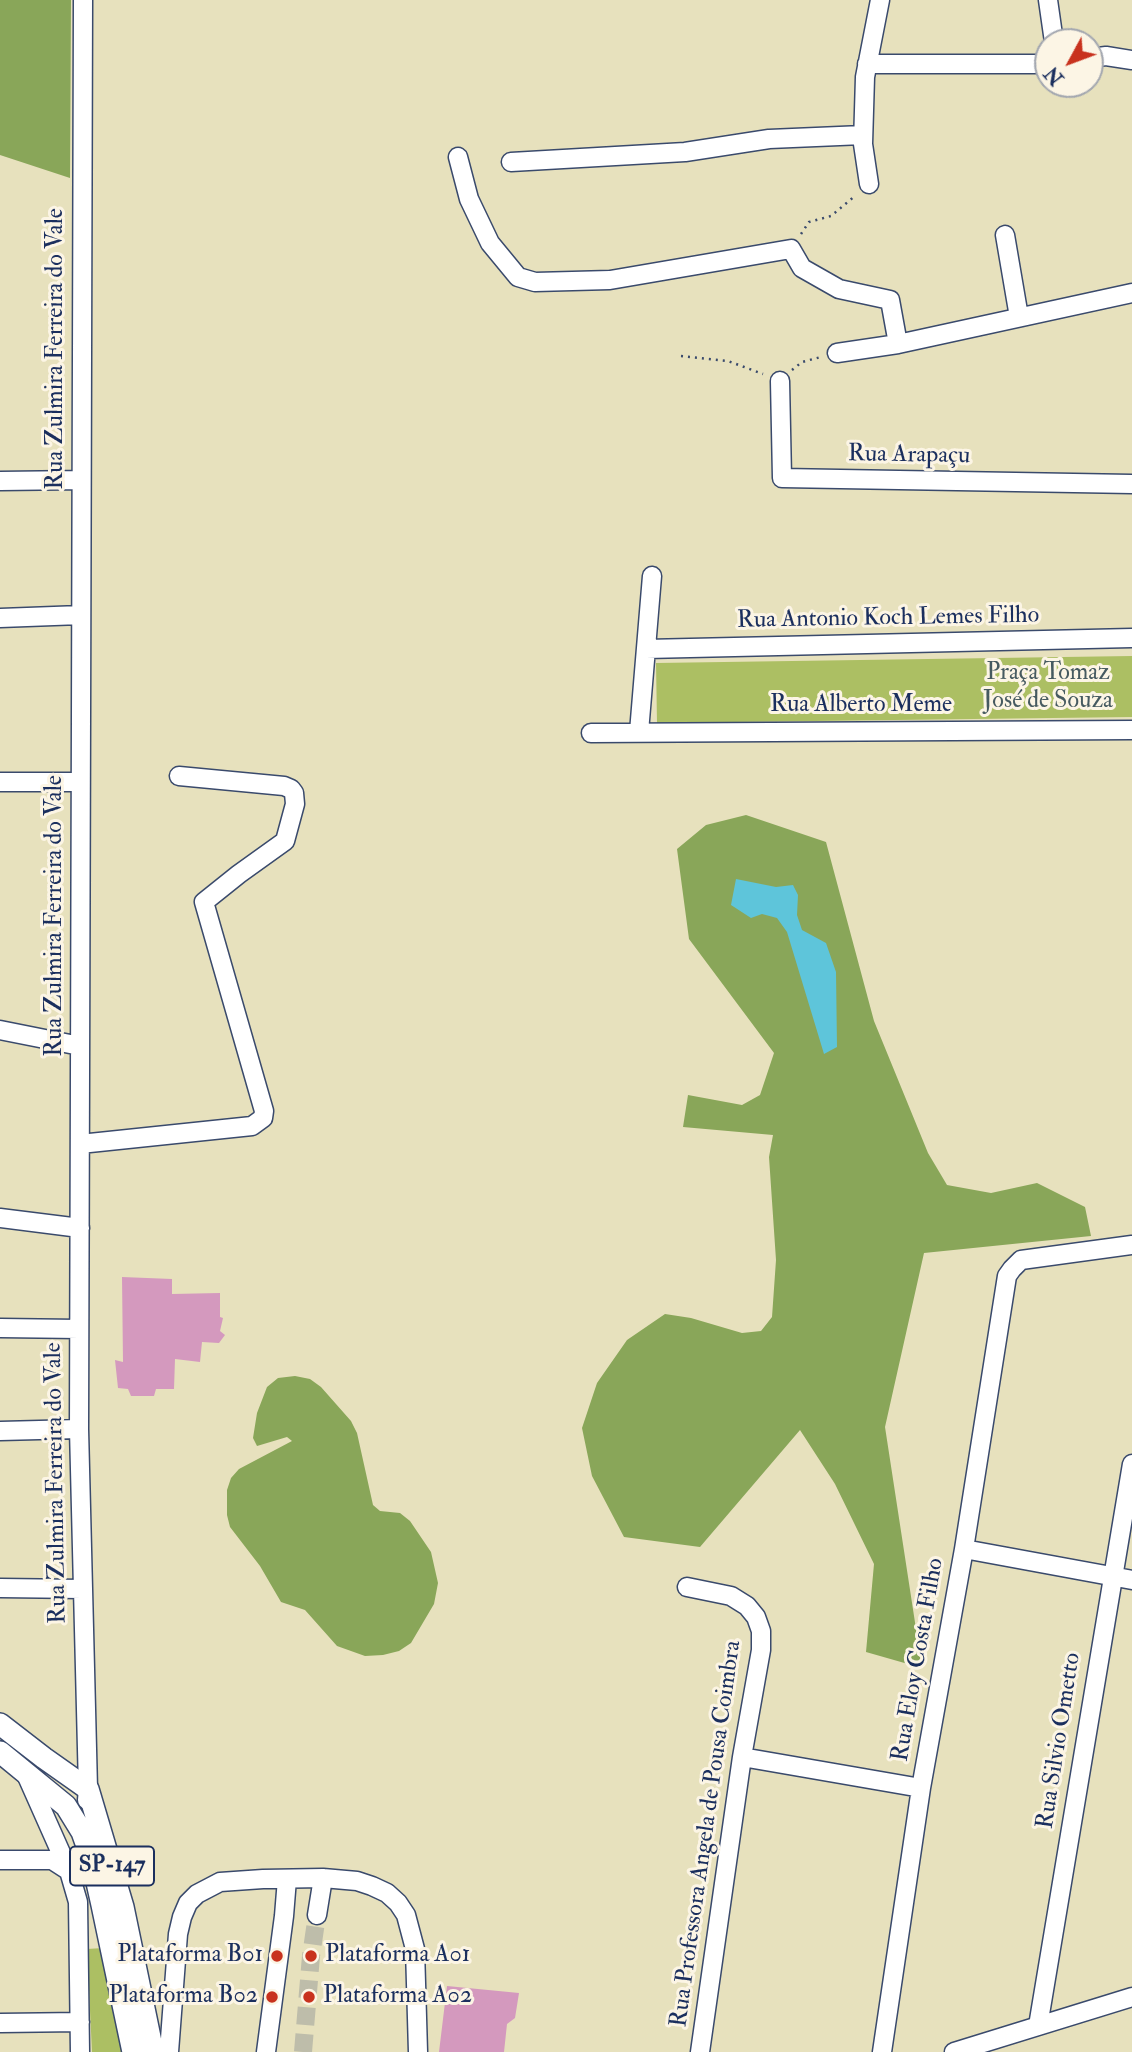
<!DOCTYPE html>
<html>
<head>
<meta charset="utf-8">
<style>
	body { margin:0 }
	#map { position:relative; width:1132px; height:2052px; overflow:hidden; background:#e7e1bd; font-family:"IM FELL Double Pica",serif }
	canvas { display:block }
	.north { position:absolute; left:1034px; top:28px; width:70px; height:70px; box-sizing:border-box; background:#fcf5e5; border:2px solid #a2a6af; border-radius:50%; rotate:229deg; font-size:19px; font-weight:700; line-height:28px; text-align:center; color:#1b2f5e }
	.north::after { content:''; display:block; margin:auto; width:24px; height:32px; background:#c8321e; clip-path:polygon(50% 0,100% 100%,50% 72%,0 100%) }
</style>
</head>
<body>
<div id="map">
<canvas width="1132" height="2052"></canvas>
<div class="north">N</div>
</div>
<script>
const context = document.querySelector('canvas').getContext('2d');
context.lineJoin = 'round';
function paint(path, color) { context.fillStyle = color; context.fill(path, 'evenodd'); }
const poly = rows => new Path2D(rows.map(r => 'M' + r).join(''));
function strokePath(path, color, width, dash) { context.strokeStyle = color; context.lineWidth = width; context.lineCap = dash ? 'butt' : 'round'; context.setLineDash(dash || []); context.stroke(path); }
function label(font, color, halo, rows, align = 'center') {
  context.font = font + ' "IM FELL Double Pica",serif'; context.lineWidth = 6; context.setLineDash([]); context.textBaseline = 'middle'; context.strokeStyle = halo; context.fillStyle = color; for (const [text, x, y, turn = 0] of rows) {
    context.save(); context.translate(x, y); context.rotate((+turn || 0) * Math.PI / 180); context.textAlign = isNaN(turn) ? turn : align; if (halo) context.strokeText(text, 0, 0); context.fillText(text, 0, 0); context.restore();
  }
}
paint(poly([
	[1132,656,1132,717,657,723,656,663],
	[103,1948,125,2052,92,2052,87,1949]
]), '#acbf63');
paint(poly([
	[0,0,71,0,70,178,0,155],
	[746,815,826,842,874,1021,928,1153,947,1185,991,1193,1037,1183,1085,1207,1091,1236,924,1253,885,1427,922,1668,866,1652,874,1564,835,1484,800,1430,700,1547,624,1537,592,1476,582,1428,597,1383,627,1340,665,1314,691,1318,742,1333,761,1331,772,1317,776,1260,769,1157,773,1135,683,1127,688,1095,742,1105,760,1095,774,1053,689,939,677,849,706,825],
	[295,1376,310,1379,321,1387,351,1421,357,1433,373,1505,380,1511,400,1513,410,1521,431,1552,438,1583,434,1604,411,1643,399,1651,383,1655,365,1656,337,1646,305,1610,281,1602,260,1566,230,1527,227,1515,227,1490,231,1478,239,1469,292,1441,287,1437,257,1446,253,1438,257,1413,267,1387,278,1378]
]), '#89a659');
paint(poly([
	[736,879,776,887,793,885,798,895,797,915,802,930,826,943,836,972,837,1047,824,1054,787,932,777,918,762,914,751,918,731,905]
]), '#5ec5da');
paint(poly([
	[122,1277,172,1279,172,1294,220,1293,220,1317,223,1318,220,1331,225,1335,219,1343,202,1342,200,1362,175,1359,174,1389,156,1389,154,1396,131,1396,128,1389,118,1388,115,1360,123,1362],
	[447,1986,519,1993,515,2018,507,2024,504,2052,439,2052]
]), '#d499be');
strokePath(poly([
	[303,2052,311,1956,317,1915]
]), '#bebdaa', 18, [18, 9]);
const minor = poly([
	[83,0,79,1429,88,1789,87,1800],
	[1048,0,1054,42],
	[1090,58,1106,56,1132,60],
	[867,64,1048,64],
	[458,157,469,199,490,243,518,277,535,282,610,280,791,249,802,268,839,289,890,300,898,344],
	[511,162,685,152,769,139,863,135],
	[869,184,863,144,865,77,880,0],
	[1005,235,1019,317],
	[837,353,898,344,1132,293],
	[780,381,782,478,1132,484],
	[0,481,81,480],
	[0,618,81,615],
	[646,649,1132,638],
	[639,732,652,576],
	[591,733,1132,730],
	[0,782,80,782],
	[0,1030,80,1046],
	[80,1144,252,1126,263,1118,264,1111,204,902,239,874,285,841,295,804,294,793,291,789,284,786,179,776],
	[0,1218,80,1228],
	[0,1328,79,1329],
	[0,1431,79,1429],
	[964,1549,1132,1580],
	[687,1587,731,1596,747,1606,756,1617,761,1631,761,1650,742,1757,700,2052],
	[0,1588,82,1589],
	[742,1757,921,1788],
	[25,1772,69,1871,78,1902,80,2052],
	[0,1860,52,1860,69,1871],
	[317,1915,323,1878],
	[0,2023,80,2022],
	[1038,2026,1132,1464],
	[169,2052,178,1934,182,1917,188,1903,197,1894,220,1882,263,1879,323,1878,357,1881,372,1886,387,1893,398,1903,406,1915,415,1949,418,2052],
	[266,2052,284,1916,287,1879],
	[882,2052,921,1788,964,1549,1007,1276,1012,1269,1021,1260,1132,1245],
	[954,2052,1132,1997]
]);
const major = poly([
	[0,1724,44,1758,88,1789,123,1907,153,2052],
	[0,1752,66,1806,82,1832,92,1860,102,1905,133,2052]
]);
strokePath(minor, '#3a4a6c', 21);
strokePath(major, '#3a4a6c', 24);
strokePath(poly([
	[801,234,809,222,831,216,856,195],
	[681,356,728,361,763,374],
	[792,370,802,362,821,357]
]), '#3a4a6c', 2.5, [2, 5]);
strokePath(minor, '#fff', 18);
strokePath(major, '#fff', 21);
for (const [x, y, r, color] of [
	[277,1956,7,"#c8321e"],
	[311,1956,7,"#c8321e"],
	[272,1997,7,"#c8321e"],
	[309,1997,7,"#c8321e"]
]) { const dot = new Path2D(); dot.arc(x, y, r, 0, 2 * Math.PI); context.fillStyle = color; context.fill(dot); strokePath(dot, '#fcf5e5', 2.5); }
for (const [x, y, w] of [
	[112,1866,84]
]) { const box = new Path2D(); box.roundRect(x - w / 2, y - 19.5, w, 39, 5); context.fillStyle = '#fcf5e5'; context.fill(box); strokePath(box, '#1b2f5e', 2); }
label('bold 23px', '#1b2f5e', null, [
	["SP-147",112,1866]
]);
label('24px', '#1b2f5e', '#fcf5e5', [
	["Rua Zulmira Ferreira do Vale",57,349,-90],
	["Rua Arapaçu",909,456,1],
	["Rua Antonio Koch Lemes Filho",888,619,-1],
	["Rua Alberto Meme",861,706],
	["Rua Zulmira Ferreira do Vale",56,916,-90],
	["Rua Zulmira Ferreira do Vale",57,1483,-91],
	["Rua Eloy Costa Filho",919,1660,-80],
	["Rua Silvio Ometto",1060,1741,-81],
	["Rua Professora Angela de Pousa Coimbra",707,1834,-82]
]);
label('24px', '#465a60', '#fcf5e5', [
	["Praça Tomaz",1048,674],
	["José de Souza",1048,702]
]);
label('24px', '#1b2f5e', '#fcf5e5', [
	["Plataforma B01",263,1956],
	["Plataforma A01",325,1956,"left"],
	["Plataforma B02",258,1997],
	["Plataforma A02",323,1997,"left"]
], 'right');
</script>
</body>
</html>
